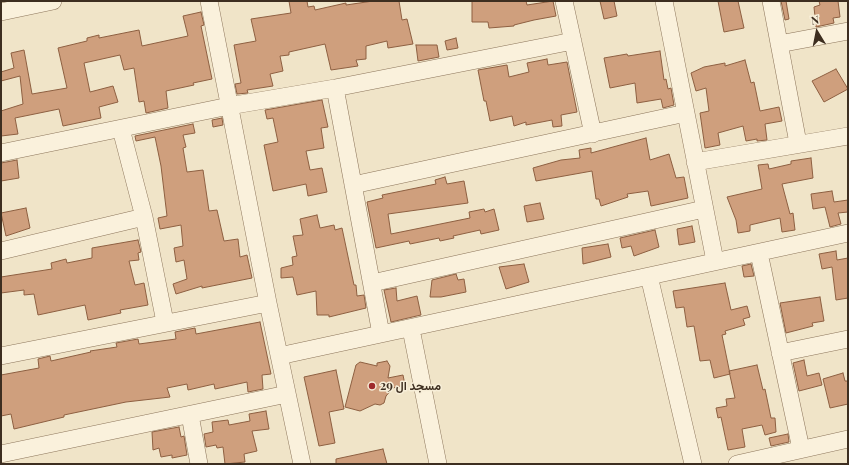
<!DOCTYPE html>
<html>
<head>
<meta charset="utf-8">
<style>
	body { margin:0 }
	#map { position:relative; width:849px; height:465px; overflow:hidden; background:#f0e4c8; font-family:"Playfair Display",serif }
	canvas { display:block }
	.frame { position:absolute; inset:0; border:2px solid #3d2e20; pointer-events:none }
	.north { position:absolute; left:797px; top:12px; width:40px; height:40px; -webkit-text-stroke:3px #f7eed8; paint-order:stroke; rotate:350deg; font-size:11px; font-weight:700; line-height:16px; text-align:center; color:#3d2e20 }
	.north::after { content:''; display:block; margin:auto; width:14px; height:18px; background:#3d2e20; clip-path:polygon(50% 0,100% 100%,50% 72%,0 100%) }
</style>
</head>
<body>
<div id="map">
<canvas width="849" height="465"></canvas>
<div class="frame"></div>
<div class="north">N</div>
</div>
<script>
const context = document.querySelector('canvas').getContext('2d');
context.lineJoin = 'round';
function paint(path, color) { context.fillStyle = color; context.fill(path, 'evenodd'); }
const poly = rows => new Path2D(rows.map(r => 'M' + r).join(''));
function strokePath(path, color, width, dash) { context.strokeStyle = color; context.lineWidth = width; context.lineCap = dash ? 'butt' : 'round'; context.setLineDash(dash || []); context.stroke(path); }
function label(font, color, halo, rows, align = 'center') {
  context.font = font + ' "Playfair Display",Vazirmatn,serif'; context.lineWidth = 3; context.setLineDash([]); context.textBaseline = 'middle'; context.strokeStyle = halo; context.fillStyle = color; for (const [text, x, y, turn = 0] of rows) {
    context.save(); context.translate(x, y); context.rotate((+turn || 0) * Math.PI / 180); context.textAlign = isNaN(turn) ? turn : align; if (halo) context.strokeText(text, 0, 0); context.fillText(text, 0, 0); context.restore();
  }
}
const building = poly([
	[289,1,307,1,308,7,314,6,315,10,346,3,346,5,373,1,399,1,402,20,407,19,413,44,388,48,387,41,366,46,366,59,356,60,358,66,331,70,325,44,289,52,289,55,280,56,283,71,270,74,273,86,247,90,248,93,237,94,235,84,241,83,234,45,256,41,251,19,291,13,289,1],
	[472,1,526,1,527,5,553,1,556,16,534,20,514,25,514,26,489,28,488,22,472,22,472,1],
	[600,1,614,1,617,16,604,19,600,1],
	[718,1,738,1,744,28,724,32,718,1],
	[781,1,786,1,789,19,785,20,781,1],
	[819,1,838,1,840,17,833,18,834,23,816,27,814,7,820,5,819,1],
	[201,12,204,25,201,26,212,79,193,83,194,85,166,91,168,108,146,113,144,101,139,102,134,68,124,70,120,55,84,63,90,92,113,86,118,102,99,107,101,118,63,126,59,109,15,118,18,134,1,136,1,111,23,104,20,76,1,81,1,72,14,68,11,53,24,50,32,94,67,88,58,48,87,41,87,38,99,35,99,38,139,30,142,46,188,36,183,16,201,12],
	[456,38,458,48,447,50,445,41,456,38],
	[416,45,437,45,439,57,418,61,416,45],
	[660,51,664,80,666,79,668,89,671,88,674,105,663,108,661,99,637,103,635,83,610,88,604,58,627,54,628,56,660,51],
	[547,59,548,65,567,62,577,112,561,115,562,126,553,127,552,120,526,125,526,122,514,126,512,116,490,121,486,101,484,101,478,70,507,65,509,77,529,72,527,63,547,59],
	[745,60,751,83,754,82,760,111,779,107,782,121,765,124,767,140,757,141,757,139,746,141,743,126,718,133,720,145,705,148,700,113,709,111,706,88,696,91,691,73,704,67,725,63,725,66,745,60],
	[836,69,848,89,824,102,812,81,836,69],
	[322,100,328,127,321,128,324,148,306,151,310,170,322,168,327,192,308,196,306,184,273,191,264,145,278,142,273,118,267,119,265,110,322,100],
	[222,118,223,125,213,127,212,120,222,118],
	[193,124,195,133,183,135,186,147,183,148,187,172,203,170,209,211,217,210,224,241,238,239,240,257,247,255,252,278,202,288,202,286,176,294,173,284,187,279,184,260,176,262,174,248,183,246,181,225,160,229,158,218,167,216,161,166,155,137,136,141,135,136,193,124],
	[646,138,650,160,669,154,676,178,684,177,688,198,651,206,648,191,627,194,628,197,601,206,599,199,596,199,592,171,536,181,533,168,561,160,580,158,579,150,591,148,591,153,646,138],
	[811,158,813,178,782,184,790,214,793,213,795,230,782,232,780,218,750,225,750,231,738,233,736,220,727,197,762,189,758,165,768,164,769,169,791,164,791,161,811,158],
	[17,160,19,178,1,181,1,163,17,160],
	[445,177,447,184,464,181,468,203,388,214,391,234,470,218,469,212,484,209,485,212,494,209,499,230,481,234,480,230,453,236,454,238,440,241,439,238,410,244,409,241,376,248,367,202,383,198,382,195,436,184,435,180,445,177],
	[832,191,834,202,848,200,848,212,838,213,841,224,830,227,825,207,813,209,811,194,832,191],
	[540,203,544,219,527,222,524,206,540,203],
	[26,208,30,228,6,236,1,213,26,208],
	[317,215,320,228,334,225,335,230,342,228,354,285,356,285,357,296,364,295,366,308,329,317,329,315,317,315,316,291,297,295,293,277,281,278,281,268,293,265,292,257,297,256,293,236,303,235,300,219,317,215],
	[692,226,695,242,679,245,677,229,692,226],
	[655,230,659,247,634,256,631,246,622,248,620,238,655,230],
	[138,240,141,252,138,253,139,260,129,261,135,285,144,283,148,305,120,310,121,313,88,320,85,305,38,315,34,294,24,295,24,290,1,293,1,277,52,269,51,263,66,259,67,263,92,258,92,248,138,240],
	[608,244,611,257,583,264,582,248,608,244],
	[836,251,837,260,848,258,848,298,836,300,832,267,822,269,819,254,836,251],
	[524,264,529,282,506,289,499,267,524,264],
	[751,264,754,276,744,277,742,266,751,264],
	[456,274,458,280,464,279,466,292,441,297,430,297,432,280,456,274],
	[725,283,731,310,747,306,750,317,743,319,745,325,725,331,726,334,722,335,730,374,714,378,710,360,700,361,694,326,687,327,684,307,676,308,673,291,725,283],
	[396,288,397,301,417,296,421,315,391,322,384,290,396,288],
	[820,297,824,321,812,323,813,326,786,333,780,303,820,297],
	[260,322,271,374,262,375,263,389,248,392,247,382,215,389,214,384,188,390,187,384,167,388,170,397,126,402,64,415,64,417,14,429,11,414,1,416,1,375,39,368,38,359,50,356,51,361,91,352,90,351,117,347,116,343,138,339,139,344,176,339,175,332,195,328,196,334,260,322],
	[804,360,807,376,819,373,822,385,799,391,793,363,804,360],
	[387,361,390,366,388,378,403,375,405,385,393,388,386,396,384,403,380,405,375,404,360,411,345,407,356,365,360,362,377,366,377,363,387,361],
	[757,365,763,390,765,389,771,418,775,418,776,432,765,435,762,425,742,429,745,447,728,450,721,417,718,418,716,408,727,406,726,399,735,398,729,371,757,365],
	[336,370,344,409,329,412,335,443,319,446,304,377,336,370],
	[843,373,845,381,848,381,848,404,830,408,823,379,843,373],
	[266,411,269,429,252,431,257,451,244,454,245,462,225,464,223,447,217,448,216,445,206,447,204,434,213,432,212,422,228,420,229,425,250,421,249,414,266,411],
	[179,427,181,437,184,436,187,455,172,458,172,455,161,457,159,448,153,450,152,432,179,427],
	[788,434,789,442,771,446,769,438,788,434],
	[383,449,387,464,336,464,336,459,383,449]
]);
paint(building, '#cf9f7d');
strokePath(building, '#8d5f41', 1);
const minor = poly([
	[209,1,268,303,302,464],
	[564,1,593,134],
	[664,1,715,261],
	[771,1,798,143],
	[1,12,53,1],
	[779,44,848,31],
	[335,88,381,334],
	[121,129,144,217,165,322],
	[1,153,229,106,335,88,573,41],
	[695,162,848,136],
	[353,185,686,113],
	[1,251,144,217],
	[759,253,801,449],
	[649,276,693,464],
	[372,283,704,209],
	[411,329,438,464],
	[780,353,848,339],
	[1,356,268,303],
	[279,356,848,233],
	[190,415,199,464],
	[1,454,287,394],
	[737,464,848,439]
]);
strokePath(minor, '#8d765c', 18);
strokePath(minor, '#faf1dc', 17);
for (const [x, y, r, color] of [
	[372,386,4,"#9e2a2b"]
]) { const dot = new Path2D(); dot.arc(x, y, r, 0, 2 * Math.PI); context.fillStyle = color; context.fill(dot); strokePath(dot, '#f7eed8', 1.5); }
label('bold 12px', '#3d2e20', '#f7eed8', [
	["مسجد ال 29",380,386]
], 'left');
</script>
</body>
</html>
